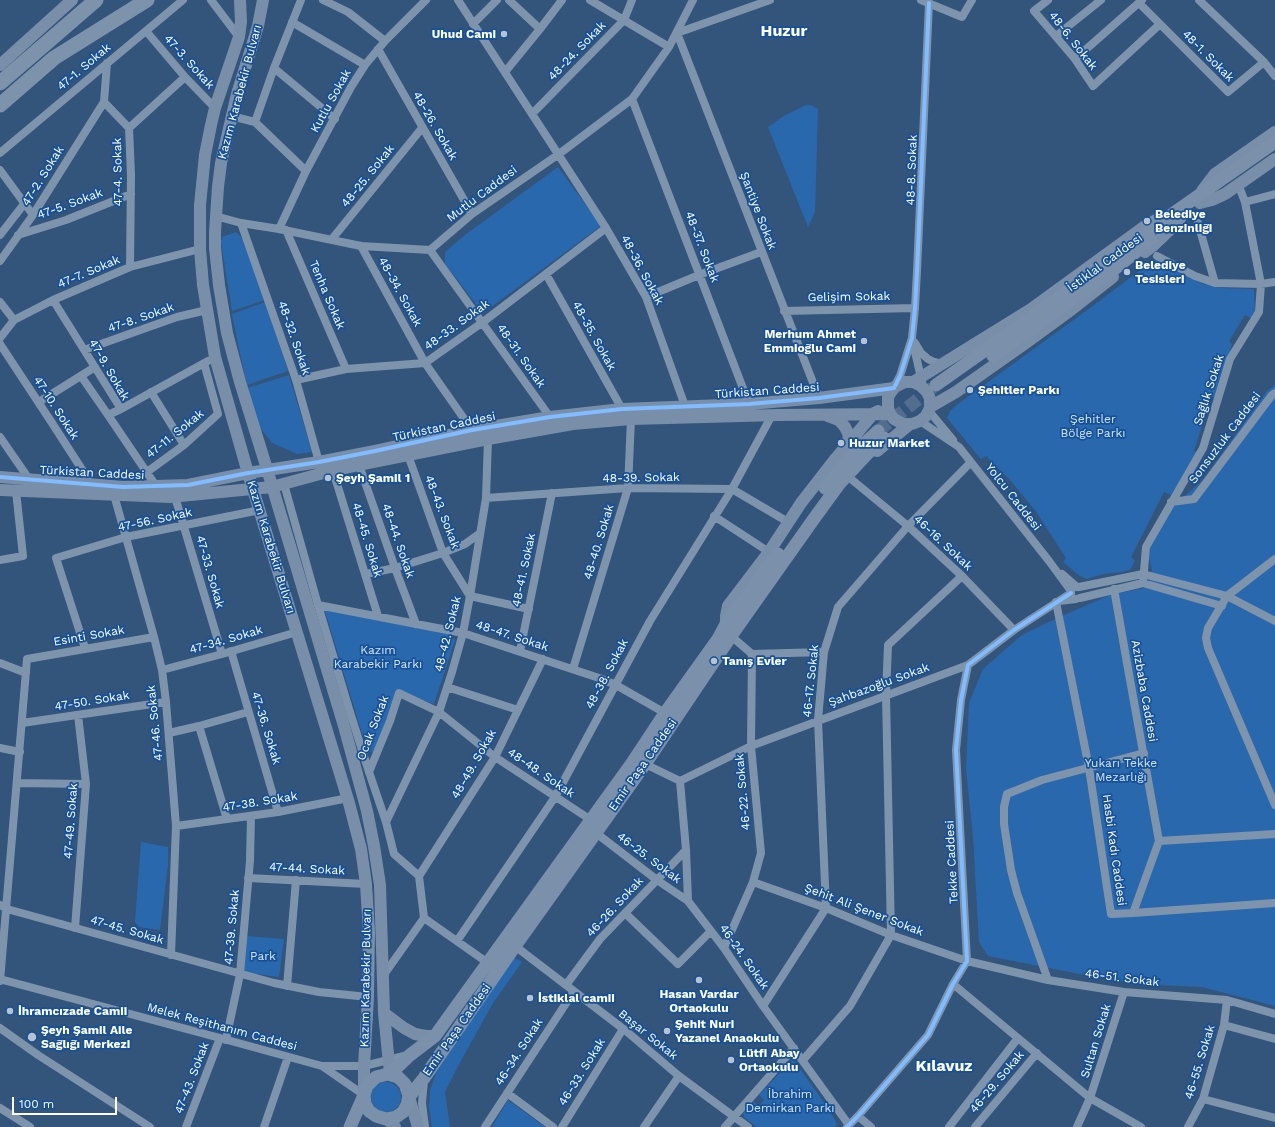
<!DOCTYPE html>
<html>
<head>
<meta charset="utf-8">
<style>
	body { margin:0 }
	#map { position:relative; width:1275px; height:1127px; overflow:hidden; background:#33547b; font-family:"Work Sans",sans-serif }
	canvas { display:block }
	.scale { position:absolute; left:12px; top:1097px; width:105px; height:18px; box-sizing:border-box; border:2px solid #fff; border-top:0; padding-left:5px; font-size:12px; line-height:14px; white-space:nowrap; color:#fff; -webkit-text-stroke:3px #165198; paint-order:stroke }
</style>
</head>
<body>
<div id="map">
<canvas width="1275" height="1127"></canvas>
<div class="scale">100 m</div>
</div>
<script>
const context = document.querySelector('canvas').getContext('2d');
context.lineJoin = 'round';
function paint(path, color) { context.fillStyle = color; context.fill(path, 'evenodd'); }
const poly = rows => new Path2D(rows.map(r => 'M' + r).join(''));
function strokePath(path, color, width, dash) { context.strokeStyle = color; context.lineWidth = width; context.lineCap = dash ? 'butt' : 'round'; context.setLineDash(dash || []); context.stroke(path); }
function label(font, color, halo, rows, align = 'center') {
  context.font = font + ' "Work Sans",sans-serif'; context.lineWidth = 3.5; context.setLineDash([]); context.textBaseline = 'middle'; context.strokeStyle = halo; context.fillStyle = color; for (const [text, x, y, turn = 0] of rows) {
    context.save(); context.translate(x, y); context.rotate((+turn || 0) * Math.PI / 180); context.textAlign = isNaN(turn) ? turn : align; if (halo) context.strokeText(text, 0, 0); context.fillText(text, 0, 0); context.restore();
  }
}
paint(poly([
	[806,105,811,105,818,109,815,212,808,227,768,127,784,116],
	[558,167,601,226,483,313,445,264,445,252,465,235],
	[236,232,242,238,265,300,232,311,221,242,222,237],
	[1155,259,1203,284,1221,288,1254,289,1255,312,1251,318,1245,315,1229,341,1232,344,1229,355,1220,376,1216,397,1211,397,1194,451,1197,452,1188,468,1171,495,1164,492,1131,557,1135,561,1130,570,1123,572,1103,574,1087,579,1080,576,1063,562,1066,558,1035,510,1010,480,986,456,981,459,947,418,950,411,958,404,1094,305],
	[265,302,288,371,247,385,239,349,232,314],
	[289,375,312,452,297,454,272,443,262,430,257,421,247,388],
	[1275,385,1275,1006,1202,987,1138,984,1095,977,988,956,979,942,973,837,966,769,969,703,983,669,1022,635,1053,620,1110,595,1144,588,1152,570,1149,559,1150,548,1173,506,1203,480,1267,391],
	[324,608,448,633,455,640,434,704,397,690,378,745,373,751,368,753],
	[141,842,168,847,168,865,160,930,139,927,135,922],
	[245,936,284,939,279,977,242,972],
	[513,957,522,962,493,1003,457,1068,445,1092,450,1127,432,1127,429,1108,430,1091,436,1073],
	[793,1059,830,1111,837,1124,834,1127,757,1127,744,1117,743,1113,754,1102,759,1106,764,1100,759,1095],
	'371 1097a15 15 0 1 1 30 0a15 15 0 1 1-30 0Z',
	[508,1100,545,1127,492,1127]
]), '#2a68ae');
strokePath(poly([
	[878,431,936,385]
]), '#526e8f', 13, [13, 6]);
strokePath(poly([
	[211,0,239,37],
	[323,0,348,12,385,41],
	[458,0,606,228,646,297,685,406],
	[509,0,540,29],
	[590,0,669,47],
	[921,0,962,17,972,0],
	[1048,0,1034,11,1075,59,1093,86,1160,24],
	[1199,0,1264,62,1275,76],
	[1139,3,1228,92,1264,62],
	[292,22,365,65],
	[473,24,497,0],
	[146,31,185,77,215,108],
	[677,33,819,398],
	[677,33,770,0],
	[1056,36,1101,0],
	[378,49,472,214],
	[1075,59,1142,0],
	[107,63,104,102,129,128],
	[274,68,335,119],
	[505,72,540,29,562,0],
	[632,99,749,404],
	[532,114,624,20,632,0],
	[231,116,255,122,274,68,301,0],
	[255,122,306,171],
	[0,153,183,0],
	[0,170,33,215],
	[1245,202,1275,194],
	[215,216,241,223,279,229,361,246,430,250,472,214,559,154,632,99,669,47,693,0],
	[241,223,296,380,319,462],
	[1198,223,1215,283],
	[279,229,306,171,351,87,365,65,385,41,426,0],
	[286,230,346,369],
	[0,235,24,204],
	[18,235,66,220,131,194],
	[332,239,422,128],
	[361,246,425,363,472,430],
	[430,250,550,417],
	[1157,256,1195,276,1215,283,1261,284,1275,282],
	[0,261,33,215,104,102],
	[130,267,131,175,129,128,185,77],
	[546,274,622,409],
	[646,297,699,275,761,252],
	[53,300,121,409,108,415,156,486],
	[0,302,14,320],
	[784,311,915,308],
	[0,338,14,320,53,300,130,267,200,249],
	[912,339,922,382],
	[915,343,921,353,928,359,934,362,942,364],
	[0,344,52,423,92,485],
	[84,350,177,317,207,310],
	[81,376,108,415],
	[296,380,346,369,425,363,483,322,606,228],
	[894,387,900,376,912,338,915,308,917,271,929,3],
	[151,392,184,445],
	[39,402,95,367],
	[121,409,208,361],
	[929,411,953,440],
	[920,421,959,447,1049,561,1071,591],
	[0,437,29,479],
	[408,455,443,553,470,596,529,609],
	[359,465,395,568,416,624],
	[333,471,378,616],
	[147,472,184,445,218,414,204,363],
	[851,479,908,526,962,576,1014,630],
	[284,484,318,605,349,709,369,772,386,822,394,854,419,876],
	[114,495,154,637,162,670,166,702,176,826,171,955],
	[175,497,222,654],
	[486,498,628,488,732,489,788,522],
	[1171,502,1194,499,1272,395,1275,393],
	[714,516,769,552],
	[1275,559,1227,596,1208,628,1206,638,1208,648,1275,805],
	[0,560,23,556,16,491],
	[366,574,395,568,443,553,465,544,479,534],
	[1062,574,1077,587],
	[1143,583,1146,547,1203,448,1230,359,1259,312,1261,284,1245,202,1238,184],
	[1079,587,1143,574,1227,596,1275,621],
	[1114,589,1127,663,1159,841,1133,913,1275,903],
	[1080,598,1143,583,1222,606],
	[1059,601,1076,599],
	[1056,602,1089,768,1111,914,1133,913],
	[318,605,463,633,602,679,616,685,665,713],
	[85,648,56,558,126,537,260,510],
	[231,651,278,812],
	[520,651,552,493],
	[752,654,824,652],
	[0,663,26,673],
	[573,669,628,488,631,419],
	[162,670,222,654,297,632],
	[447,687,518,710],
	[22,723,166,702],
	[199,726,227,819],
	[169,733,199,726,248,712],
	[0,748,20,752],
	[645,764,680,781,751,746,968,665],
	[369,772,390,721,399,693,439,712,495,757,591,820],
	[680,781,686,850,688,901,724,948,763,1006,849,1125],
	[17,783,86,784],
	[386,822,439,712,452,672,463,633,470,596,486,498,488,439],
	[176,826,278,812,348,798],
	[596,833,657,880,688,901],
	[1159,841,1275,834],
	[419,876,495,757,543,659],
	[419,876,424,918,488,963],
	[248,878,366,884],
	[753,882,826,908,891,935,967,961,1048,980,1124,992,1227,1000,1275,1014],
	[0,905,7,909,274,983,319,992,368,997],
	[625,913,678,964,711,931],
	[75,928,86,784,78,715],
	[457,941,555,797,650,621,732,489,772,415],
	[515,946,626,1031,679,1076,748,1127],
	[724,948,753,882,761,853,751,746,752,654,731,636],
	[383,976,424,918],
	[0,979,220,1038,322,1066,364,1095],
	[1048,980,1017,893,1011,870,1004,824,1004,807,1007,794,1042,780,1144,753],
	[0,981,27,659,154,637],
	[953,984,1090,1098,1077,1127],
	[566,985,600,939,686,850],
	[287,986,296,880],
	[1124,992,1090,1098,1141,1127],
	[763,1006,826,908,818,720,824,652,838,607,908,526,971,462],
	[1224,1025,1275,1039],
	[0,1028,38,1055,150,1127],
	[226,1040,240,974,250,861,251,816],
	[803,1060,850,1006,891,935,886,695,888,645,962,576],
	[322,1066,364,1066,408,1055],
	[424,1080,422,1103,425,1127],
	[507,1093,553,1127],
	[1203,1099,1275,1118],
	[0,1108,30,1127],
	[858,1116,871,1127],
	[186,1127,220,1038],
	[264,1127,288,1057],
	[485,1127,574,991],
	[562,1127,623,1029],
	[644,1127,679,1076],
	[725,1127,794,1048],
	[847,1127,858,1116,928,1035,953,984,967,961,956,750,961,700,968,665,1014,630,1071,593],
	[949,1127,1018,1038],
	[975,1127,1037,1053],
	[1188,1127,1203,1099,1224,1025,1227,1000]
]), '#7e94ad', 8);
strokePath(poly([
	[240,0,241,22,239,37,215,108,211,125,205,155,200,205,200,249,203,285,215,357,248,473,349,803,361,849,366,884,369,932,368,997,364,1066,364,1095],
	[263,0,258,26,237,94,221,163,218,187,215,232,215,248,219,285,227,333,240,382,267,469,344,726,367,811,374,846,380,885,384,1013,390,1074],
	[0,65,72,0],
	[1202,191,1215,174,1275,132],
	[1200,203,1212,200,1225,194,1275,159],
	[1145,252,1154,245,1176,224,1181,217],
	[913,382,921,386,927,392,930,399,930,408,926,416,920,421,912,424,903,424,894,419,890,414,888,408,888,397,891,392,895,387,905,382,913,382,1031,309,1145,226,1160,218],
	[930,407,956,392,1027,342,1067,313,1113,277],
	[828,416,839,420,845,427,849,435,848,440,844,446],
	[877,451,910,424],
	[0,477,123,487,188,485,248,473,319,462,375,451,472,430,550,417,622,409,749,404,819,398,894,388],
	[0,490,170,497,272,487,327,472,359,465,488,439,573,424,631,419,778,415,890,414],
	[726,624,726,616,728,606,769,552,801,503,836,458,874,413,878,411],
	[384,1013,404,1028,415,1034,426,1036,435,1036],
	[409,1097,418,1127],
	[387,1119,395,1127]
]), '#798fa9', 12);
strokePath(poly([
	[993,356,1112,271,1151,240],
	[936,385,1042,310,1178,210,1275,142],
	[825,488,857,450,878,431],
	[390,1074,410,1055,435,1036,445,1022,632,763,665,713,718,639,726,624,778,554],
	[409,1097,424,1078,515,946,645,764,731,636,813,520,840,483,866,455,884,438],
	[350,1127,364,1095,367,1086,376,1077,388,1074,398,1077,405,1084,409,1096,407,1105,403,1112,396,1117,386,1119,376,1116,369,1111,365,1104,364,1095]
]), '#7b90ab', 13);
strokePath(poly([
	[0,83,96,0],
	[0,105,54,58,147,0]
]), '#7d93ab', 15);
strokePath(poly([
	[0,477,123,487,188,485,248,473,319,462,375,451,472,430,550,417,622,409,749,404,819,398,894,388,900,376,912,338,915,308,917,271,929,3],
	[847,1127,858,1116,928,1035,953,984,967,961,956,750,961,700,968,665,1014,630,1071,593]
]), '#80bcff', 4);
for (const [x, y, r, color] of [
	[504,34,4,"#b8c3d1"],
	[1147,221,4,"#b8c3d1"],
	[1127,272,4,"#b8c3d1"],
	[864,341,4,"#b8c3d1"],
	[970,390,4,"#b8c3d1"],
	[841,443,4,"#b8c3d1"],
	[328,478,4,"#b8c3d1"],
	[714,661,4,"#b8c3d1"],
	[699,980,4,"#b8c3d1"],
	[530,998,4,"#b8c3d1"],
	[10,1011,4,"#b8c3d1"],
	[667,1031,4,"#b8c3d1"],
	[32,1037,5,"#b8c3d1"],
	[731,1060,4,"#b8c3d1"]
]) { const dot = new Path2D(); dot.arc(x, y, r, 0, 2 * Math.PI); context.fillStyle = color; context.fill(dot); strokePath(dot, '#165198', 1.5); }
label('bold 12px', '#fff', '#165198', [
	["Uhud Cami",496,34,"right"],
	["Belediye",1155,214],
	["Benzinliği",1155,228],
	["Belediye",1135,265],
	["Tesisleri",1135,279],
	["Merhum Ahmet",856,334,"right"],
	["Emmioğlu Cami",856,348,"right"],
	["Şehitler Parkı",978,390],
	["Huzur Market",849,443],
	["Şeyh Şamil 1",336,478],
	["Tanış Evler",722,661],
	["Hasan Vardar",699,994,"center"],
	["Ortaokulu",699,1008,"center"],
	["İstiklal camii",538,998],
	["İhramcızade Camii",18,1011],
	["Şehit Nuri",675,1024],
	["Yazanel Anaokulu",675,1038],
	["Şeyh Şamil Aile",41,1030],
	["Sağlığı Merkezi",41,1044],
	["Lütfi Abay",739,1053],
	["Ortaokulu",739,1067]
], 'left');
label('12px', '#fff', '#165198', [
	["48-6. Sokak",1073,41,52],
	["48-24. Sokak",577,51,-46],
	["48-1. Sokak",1208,56,45],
	["47-3. Sokak",189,62,48],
	["47-1. Sokak",84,67,-40],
	["Kazım Karabekir Bulvarı",240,92,-75],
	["Kutlu Sokak",331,101,-61],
	["48-26. Sokak",435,126,60],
	["48-8. Sokak",912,170,-88],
	["47-4. Sokak",118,172,-91],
	["47-2. Sokak",43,176,-58],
	["48-25. Sokak",368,176,-51],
	["Mutlu Caddesi",482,194,-37],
	["47-5. Sokak",70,204,-20],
	["Şantiye Sokak",758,211,69],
	["48-37. Sokak",702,247,69],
	["İstiklal Caddesi",1105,263,-36],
	["48-36. Sokak",642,270,62],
	["47-7. Sokak",89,272,-23],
	["48-34. Sokak",400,292,61],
	["Tenha Sokak",327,295,67],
	["Gelişim Sokak",849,297,-1],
	["47-8. Sokak",141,318,-19],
	["48-33. Sokak",457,325,-36],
	["48-35. Sokak",594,336,61],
	["48-32. Sokak",294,338,71],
	["48-31. Sokak",521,356,55],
	["47-9. Sokak",109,370,60],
	["Sağlık Sokak",1209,390,-72],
	["Türkistan Caddesi",767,391,-4],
	["47-10. Sokak",56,408,57],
	["Türkistan Caddesi",444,427,-12],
	["47-11. Sokak",175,434,-39],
	["Sonsuzluk Caddesi",1225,438,-53],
	["Türkistan Caddesi",92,473,3],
	["48-39. Sokak",641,478,-1],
	["Yolcu Caddesi",1013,497,52],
	["48-43. Sokak",442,512,69],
	["47-56. Sokak",155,520,-12],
	["48-45. Sokak",367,540,73],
	["48-44. Sokak",398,541,71],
	["48-40. Sokak",599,542,-73],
	["46-16. Sokak",943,543,43],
	["Kazım Karabekir Bulvarı",271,547,73],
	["48-41. Sokak",524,570,-78],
	["47-33. Sokak",210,572,74],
	["48-42. Sokak",448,634,-76],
	["Esinti Sokak",89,636,-10],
	["48-47. Sokak",512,636,18],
	["47-34. Sokak",226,640,-16],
	["48-38. Sokak",607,674,-62],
	["46-17. Sokak",811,681,-84],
	["Şahbazoğlu Sokak",879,685,-20],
	["Azizbaba Caddesi",1144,691,80],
	["47-50. Sokak",92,701,-9],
	["47-46. Sokak",155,723,-96],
	["47-36. Sokak",266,728,73],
	["Ocak Sokak",373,728,-69],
	["48-49. Sokak",474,764,-60],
	["Emir Paşa Caddesi",643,765,-55],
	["48-48. Sokak",541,773,34],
	["46-22. Sokak",743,792,-95],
	["47-38. Sokak",260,802,-9],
	["47-49. Sokak",71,821,-86],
	["Hasbi Kadı Caddesi",1114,850,82],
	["46-25. Sokak",649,858,37],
	["Tekke Caddesi",952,862,-93],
	["47-44. Sokak",307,869,3],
	["46-26. Sokak",615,907,-47],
	["Şehit Ali Şener Sokak",864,910,21],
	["47-39. Sokak",232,927,-85],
	["47-45. Sokak",127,930,16],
	["46-24. Sokak",744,957,55],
	["Kazım Karabekir Bulvarı",366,978,-89],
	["46-51. Sokak",1122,978,7],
	["Melek Reşithanım Caddesi",222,1027,15],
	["Emir Paşa Caddesi",457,1030,-55],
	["Başar Sokak",648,1035,39],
	["Sultan Sokak",1096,1041,-73],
	["46-34. Sokak",519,1052,-57],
	["46-55. Sokak",1200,1062,-73],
	["46-33. Sokak",582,1072,-58],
	["47-43. Sokak",192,1078,-69],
	["46-29. Sokak",997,1082,-50]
]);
label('12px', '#d1e5fc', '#165198', [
	["Şehitler",1093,419],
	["Bölge Parkı",1093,433],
	["Kazım",378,650],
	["Karabekir Parkı",378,664],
	["Yukarı Tekke",1121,763],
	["Mezarlığı",1121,777],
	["Park",263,956],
	["İbrahim",790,1094],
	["Demirkan Parkı",790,1108]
]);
label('bold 16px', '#fff', '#165198', [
	["Huzur",784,31],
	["Kılavuz",944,1066]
]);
</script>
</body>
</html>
